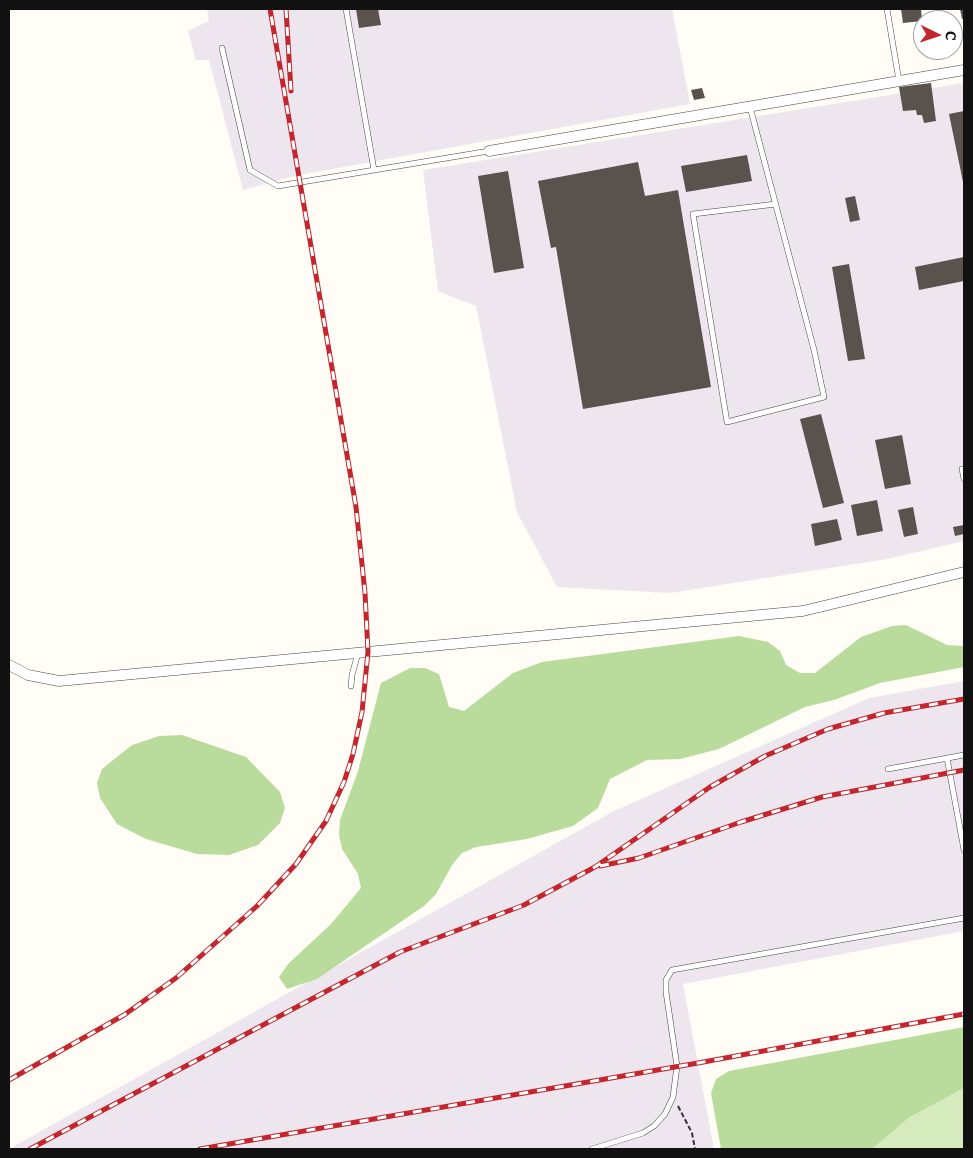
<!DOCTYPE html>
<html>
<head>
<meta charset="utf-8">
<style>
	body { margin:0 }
	#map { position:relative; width:973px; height:1158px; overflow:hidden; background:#fffdf5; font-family:Literata,serif }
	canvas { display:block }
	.frame { position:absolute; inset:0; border:10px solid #111; pointer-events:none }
	.north { position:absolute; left:913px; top:10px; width:50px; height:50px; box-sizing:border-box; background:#fff; border:1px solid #a0a0a0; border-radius:50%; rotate:94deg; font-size:14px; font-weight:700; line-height:20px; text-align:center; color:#111 }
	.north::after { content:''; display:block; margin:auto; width:18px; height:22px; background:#c4262e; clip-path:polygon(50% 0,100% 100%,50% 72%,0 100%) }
</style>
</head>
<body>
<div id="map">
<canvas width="973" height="1158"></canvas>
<div class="frame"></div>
<div class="north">С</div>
</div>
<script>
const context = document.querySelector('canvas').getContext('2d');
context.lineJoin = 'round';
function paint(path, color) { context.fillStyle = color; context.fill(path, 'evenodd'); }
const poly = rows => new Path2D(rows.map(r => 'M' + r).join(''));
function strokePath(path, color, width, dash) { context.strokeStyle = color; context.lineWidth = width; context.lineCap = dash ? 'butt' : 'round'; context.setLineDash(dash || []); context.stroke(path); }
paint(poly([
	[207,9,672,9,690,104,294,176,243,190,209,60,196,60,188,31,209,21],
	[964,83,964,541,887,559,670,593,557,587,517,512,476,306,438,291,423,170],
	[964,681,964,931,683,984,714,1149,9,1149,614,811,869,698]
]), '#eee6ef');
paint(poly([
	[964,1088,964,1149,872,1149,910,1117]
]), '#d5ebbd');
paint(poly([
	[906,625,947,645,964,646,964,667,880,683,834,700,805,707,719,749,680,759,647,760,610,779,598,808,573,826,527,839,476,847,462,853,452,865,436,894,424,906,317,979,287,989,279,977,288,964,331,924,361,888,358,874,342,849,339,835,340,820,358,771,381,683,410,668,425,668,439,674,449,707,464,711,513,673,542,662,739,636,768,642,780,651,786,665,800,673,815,673,861,637,892,626],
	[182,735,246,757,280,792,285,808,280,823,258,845,229,855,197,854,146,839,117,824,100,798,97,783,102,769,132,745,159,736],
	[964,1027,964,1088,910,1117,872,1149,721,1149,711,1093,716,1079,729,1071]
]), '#b9dc9c');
paint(poly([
	[356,9,378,9,381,25,359,28],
	[901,9,921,9,922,21,903,23],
	[960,9,964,9,964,19,962,19],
	[931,83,936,121,924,123,922,115,917,115,916,110,903,111,899,87],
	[702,88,705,98,694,100,691,90],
	[964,111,964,182,963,182,949,114],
	[747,155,752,181,686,192,681,166],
	[638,162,645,196,678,190,711,387,583,409,556,247,551,248,538,181],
	[508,171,524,268,494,273,478,176],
	[855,196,860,220,850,222,845,198],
	[964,257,964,281,919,290,915,267],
	[849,264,865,359,848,361,832,267],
	[821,414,844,503,823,508,800,419],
	[902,435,911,484,885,489,875,440],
	[877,500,883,531,857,536,851,505],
	[913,507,918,534,904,537,898,510],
	[837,519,842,540,815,546,811,524],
	[964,525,964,534,955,536,953,527]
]), '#5a524d');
const lane = poly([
	[346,9,374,170],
	[887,9,899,81],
	[222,48,250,170,278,186,489,151],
	[750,107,814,350,824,397,727,422,693,214,776,204],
	[962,469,964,479],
	[351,686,352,675,358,653],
	[947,758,964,850],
	[888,769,964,755],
	[592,1149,643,1133,654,1126,665,1114,673,1097,677,1066,666,992,666,980,672,970,964,918]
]);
const street = poly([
	[489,151,964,70],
	[9,665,28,675,59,681,803,611,964,572]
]);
strokePath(lane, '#444', 6);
strokePath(street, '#444', 11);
strokePath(poly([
	[678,1106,692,1133,695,1149]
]), '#333', 2, [5, 2.5]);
strokePath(lane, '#fff', 5);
strokePath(street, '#fff', 10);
const rail = poly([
	[286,9,291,91],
	[600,866,639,858,741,822,822,797,964,770],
	[9,1080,124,1015,176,978,257,906,296,864,326,821,344,782,353,754,362,712,368,652,365,593,356,507,270,9],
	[30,1149,400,952,524,905,595,867,710,787,765,756,828,729,884,713,964,699],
	[200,1149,698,1063,964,1014]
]);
strokePath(rail, '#c4262e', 5);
strokePath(rail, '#fff', 3, [9]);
</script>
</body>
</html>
